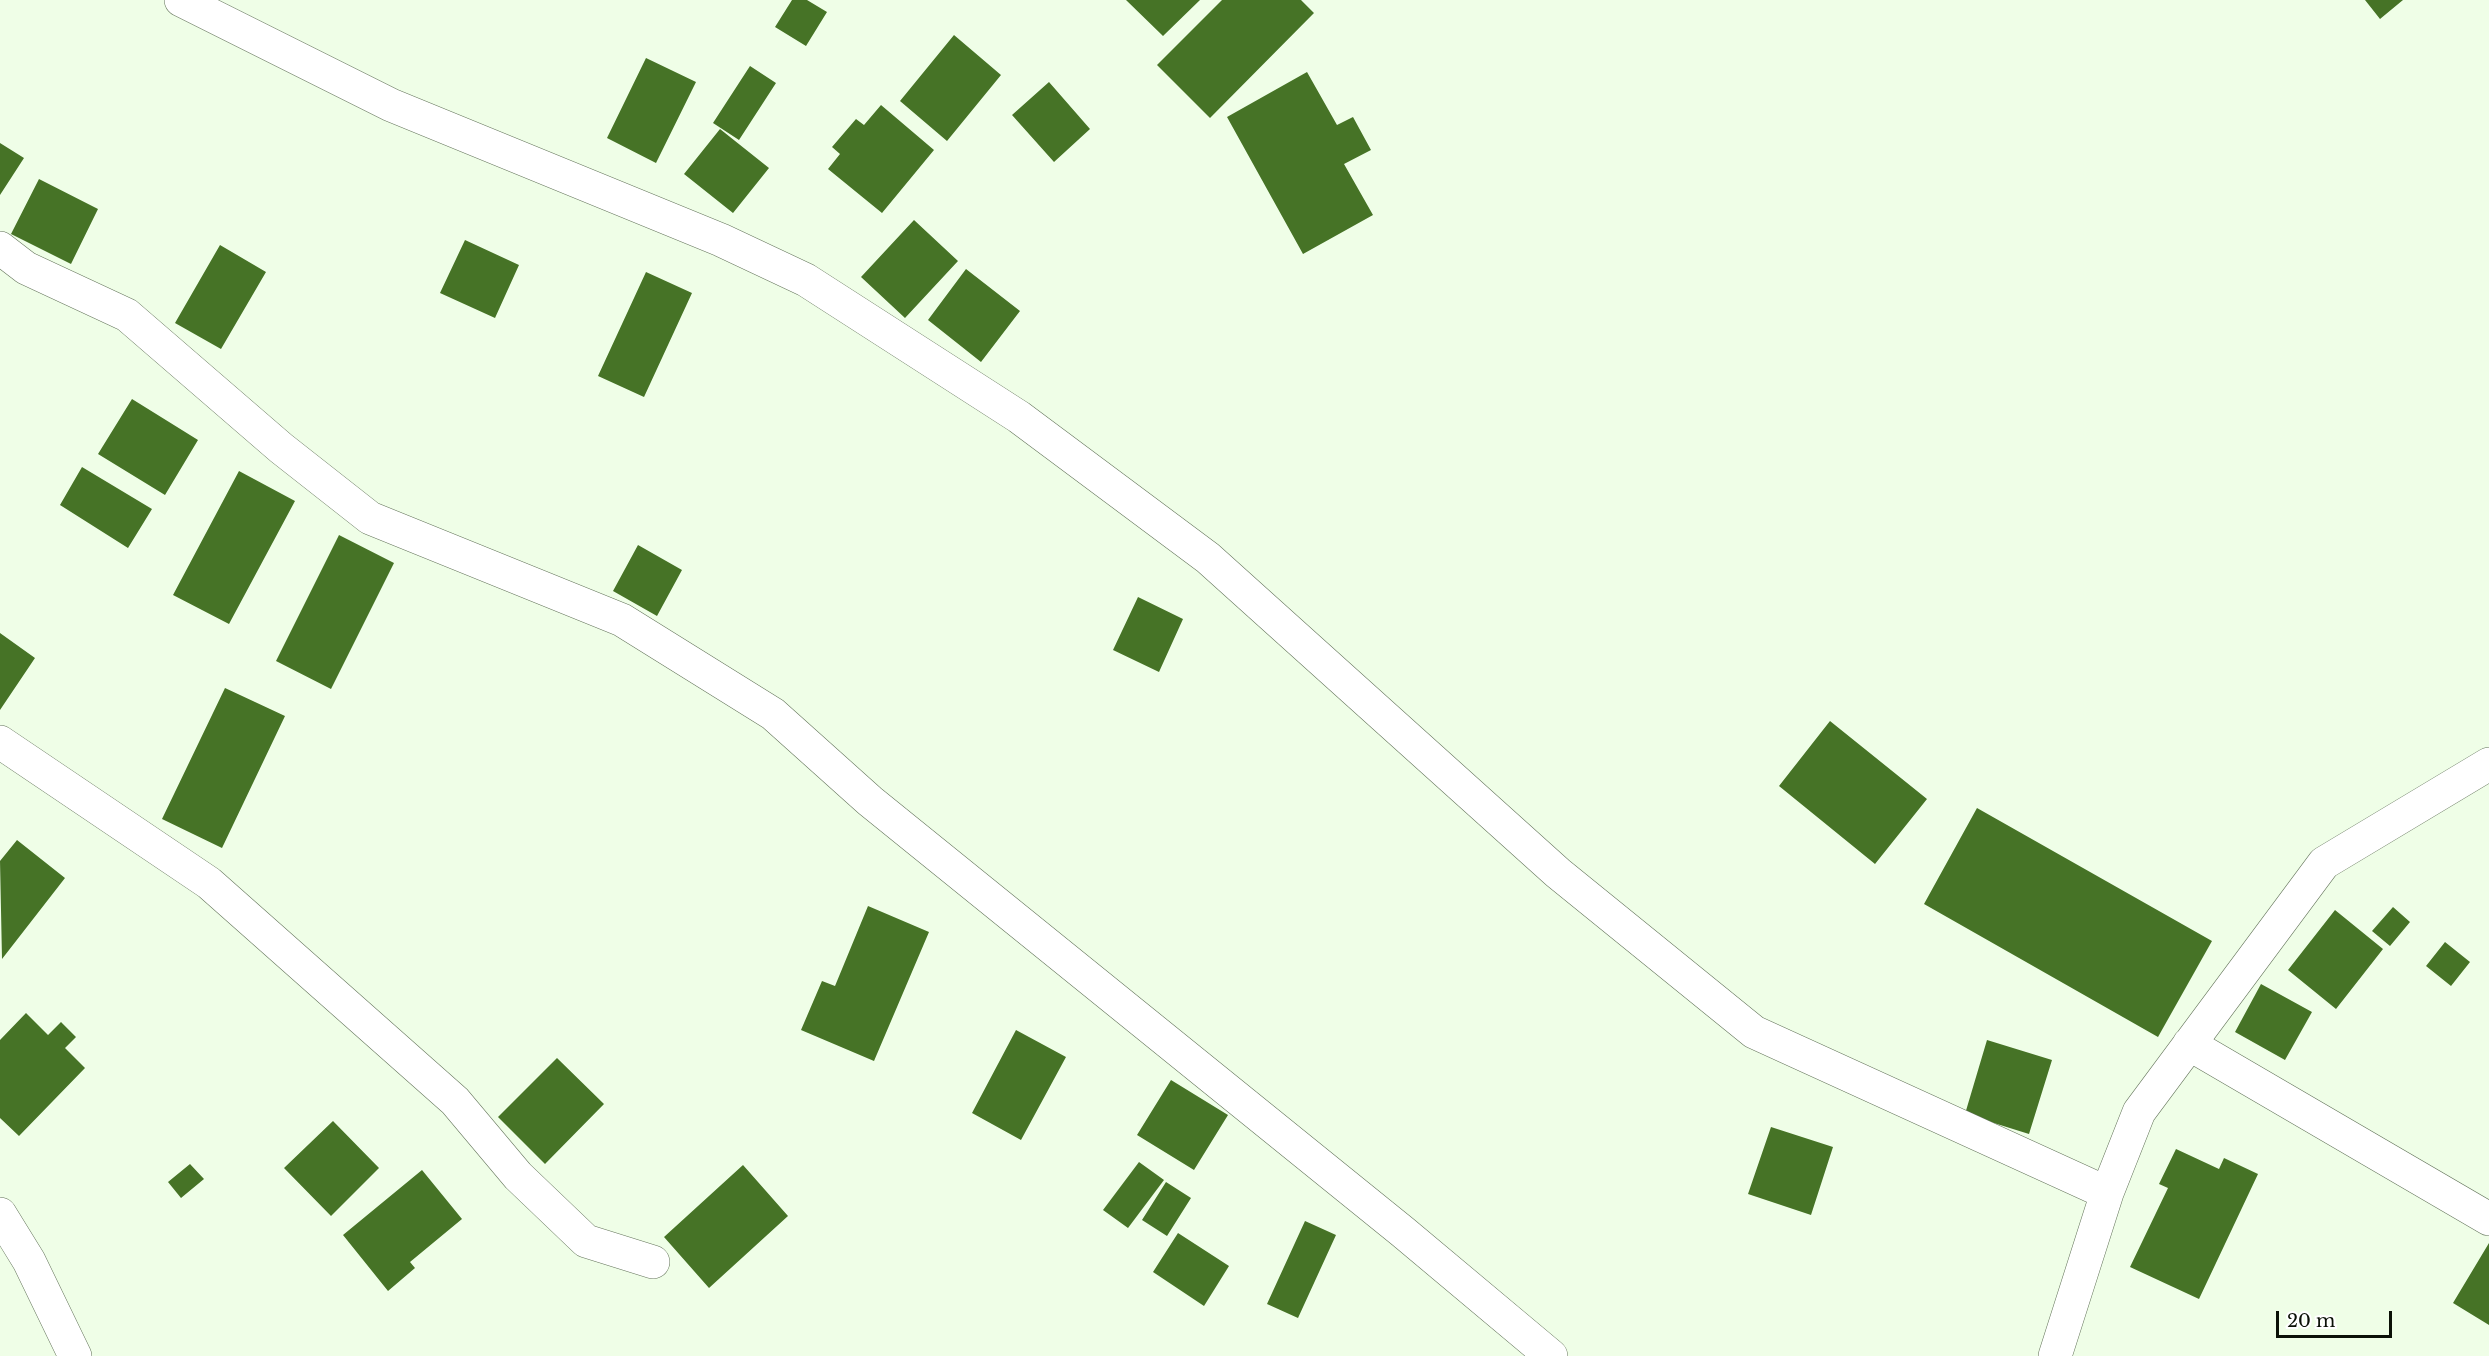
<!DOCTYPE html>
<html>
<head>
<meta charset="utf-8">
<style>
	body { margin:0 }
	#map { position:relative; width:2489px; height:1356px; overflow:hidden; background:#effee7; font-family:"Libre Baskerville",serif }
	canvas { display:block }
	.scale { position:absolute; left:2276px; top:1311px; width:116px; height:27px; box-sizing:border-box; border:3px solid #0b1107; border-top:0; padding-left:8px; font-size:18px; line-height:21px; white-space:nowrap; color:#0b1107; -webkit-text-stroke:4px #fff; paint-order:stroke }
</style>
</head>
<body>
<div id="map">
<canvas width="2489" height="1356"></canvas>
<div class="scale">20 m</div>
</div>
<script>
const context = document.querySelector('canvas').getContext('2d');
context.lineJoin = 'round';
function paint(path, color) { context.fillStyle = color; context.fill(path, 'evenodd'); }
const poly = rows => new Path2D(rows.map(r => 'M' + r).join(''));
function strokePath(path, color, width, dash) { context.strokeStyle = color; context.lineWidth = width; context.lineCap = dash ? 'butt' : 'round'; context.setLineDash(dash || []); context.stroke(path); }
paint(poly([
	[792,0,807,0,827,12,806,46,775,27],
	[1126,0,1200,0,1163,36],
	[1222,0,1301,0,1314,13,1210,118,1157,65],
	[2365,0,2403,0,2380,19],
	[954,35,1001,75,947,141,900,101],
	[646,58,696,82,656,163,607,138],
	[750,66,776,83,739,140,713,123],
	[1307,72,1337,125,1353,117,1371,150,1344,164,1373,215,1303,254,1227,117],
	[1049,82,1090,129,1054,162,1012,115],
	[881,105,934,150,882,213,828,169,840,154,832,147,856,119,864,125],
	[720,129,769,168,733,213,684,174],
	[0,143,24,158,0,195],
	[39,179,98,209,71,264,11,234],
	[914,220,958,261,905,318,861,277],
	[465,240,519,265,495,318,440,293],
	[220,245,266,272,221,349,175,323],
	[966,269,1020,311,981,362,928,320],
	[646,272,692,293,644,397,598,376],
	[132,399,198,440,165,495,98,454],
	[82,467,152,509,128,548,60,505],
	[239,471,295,501,229,624,173,595],
	[339,535,394,563,331,689,276,661],
	[638,545,682,570,657,616,613,591],
	[1138,597,1183,619,1159,672,1113,650],
	[0,633,35,658,0,710],
	[225,688,285,716,222,848,162,819],
	[1830,721,1927,799,1875,864,1779,786],
	[1977,808,2212,941,2158,1037,1924,904],
	[17,840,65,878,2,959,0,861],
	[868,906,929,932,874,1061,801,1030,822,981,835,986],
	[2393,907,2410,922,2390,946,2372,931],
	[2335,910,2383,949,2336,1009,2288,970],
	[2445,942,2470,962,2451,986,2426,966],
	[2261,984,2312,1012,2285,1060,2235,1032],
	[26,1013,48,1035,61,1022,76,1037,65,1048,85,1068,19,1136,0,1118,0,1040],
	[1016,1030,1066,1057,1021,1140,972,1113],
	[1987,1040,2052,1060,2029,1134,1965,1114],
	[557,1058,604,1104,545,1164,498,1117],
	[1171,1080,1228,1115,1194,1170,1137,1135],
	[333,1121,379,1168,331,1216,284,1168],
	[1771,1127,1833,1147,1811,1215,1748,1194],
	[2176,1149,2219,1169,2224,1158,2258,1174,2199,1299,2130,1267,2168,1188,2159,1184],
	[1139,1162,1164,1180,1128,1228,1103,1210],
	[190,1164,204,1179,181,1198,168,1182],
	[743,1165,788,1216,709,1288,664,1237],
	[422,1170,462,1219,410,1262,415,1268,388,1291,343,1235],
	[1166,1182,1191,1198,1167,1236,1142,1220],
	[1305,1221,1336,1235,1298,1318,1267,1304],
	[1178,1233,1229,1266,1204,1306,1153,1272],
	[2489,1243,2489,1325,2453,1303]
]), '#467326');
const street = poly([
	[181,0,391,105,721,240,806,280,1019,417,1208,558,1558,873,1754,1032,2107,1193],
	[0,248,26,268,127,315,281,448,370,518,622,620,773,714,870,801,1403,1232,1551,1356],
	[0,742,209,883,455,1101,518,1176,586,1241,653,1262],
	[2189,1044,2489,1219],
	[0,1214,29,1261,75,1356],
	[2055,1356,2107,1193,2139,1112,2324,863,2489,764]
]);
strokePath(street, '#65755c', 34);
strokePath(street, '#fff', 33);
</script>
</body>
</html>
